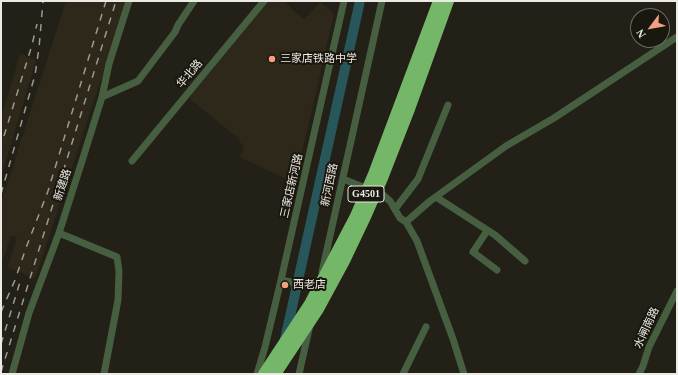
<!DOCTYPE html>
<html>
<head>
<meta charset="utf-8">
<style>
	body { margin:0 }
	#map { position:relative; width:678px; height:375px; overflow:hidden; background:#232017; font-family:"Times New Roman",serif }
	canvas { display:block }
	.frame { position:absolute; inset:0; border:2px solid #eceae4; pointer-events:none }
	.north { position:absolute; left:630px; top:8px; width:40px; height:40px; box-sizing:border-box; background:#1a170f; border:1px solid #6e6b64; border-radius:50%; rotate:238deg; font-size:11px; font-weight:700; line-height:16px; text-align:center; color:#eceae4 }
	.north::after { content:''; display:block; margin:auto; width:14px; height:18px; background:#f3a082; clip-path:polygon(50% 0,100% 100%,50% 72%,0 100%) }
</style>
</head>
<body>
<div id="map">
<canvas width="678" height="375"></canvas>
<div class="frame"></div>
<div class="north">N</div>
</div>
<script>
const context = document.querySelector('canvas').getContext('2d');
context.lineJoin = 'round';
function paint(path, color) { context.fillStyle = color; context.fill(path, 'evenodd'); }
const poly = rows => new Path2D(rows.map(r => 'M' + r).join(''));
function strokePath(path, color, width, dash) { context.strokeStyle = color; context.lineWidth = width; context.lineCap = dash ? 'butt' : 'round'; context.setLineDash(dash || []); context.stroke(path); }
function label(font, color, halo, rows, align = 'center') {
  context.font = font + ' "Times New Roman","Noto Sans SC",serif'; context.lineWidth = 4; context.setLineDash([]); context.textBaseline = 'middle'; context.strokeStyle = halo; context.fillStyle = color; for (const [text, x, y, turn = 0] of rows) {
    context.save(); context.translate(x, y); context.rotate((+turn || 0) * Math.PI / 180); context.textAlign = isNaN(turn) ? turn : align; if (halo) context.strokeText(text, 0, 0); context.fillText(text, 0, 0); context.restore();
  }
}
paint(poly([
	[66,1,127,1,35,279,8,267,17,237,11,236,1,265,1,203],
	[268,1,284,1,304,20,320,2,334,14,295,183,239,157,244,149,239,139,189,98],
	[20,54,36,60,1,178,1,118]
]), '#2d2819');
strokePath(poly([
	[285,339,360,1]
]), '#28575b', 10);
strokePath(poly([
	[102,97,138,81,175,32,178,25,194,1],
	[132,161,264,1],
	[343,179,383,195,390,201,400,218,406,222,417,241,453,339,464,374],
	[436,197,495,235,525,261],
	[395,209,418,179,448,105],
	[406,222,430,201,506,146,554,118,677,37],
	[487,231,473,252,497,270],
	[59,233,117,257,119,271,118,300,104,374],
	[322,272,382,1],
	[281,280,319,288],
	[12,374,29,313,59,233,83,158,102,97,109,64,129,1],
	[257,374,265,347,281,280,344,1],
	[299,374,310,325],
	[403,374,426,327],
	[639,374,643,366,649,347,677,291]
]), '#455f40', 7);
strokePath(poly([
	[264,374,310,304,356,216,374,174,439,1],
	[275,374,318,309,344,261,364,219,382,178,409,109,448,1]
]), '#75b769', 12);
strokePath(poly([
	[4,136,32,45,37,24],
	[1,194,35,75,39,48,43,1],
	[1,312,15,280,26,248,48,191,106,1],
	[1,344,20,282],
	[1,372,116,1]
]), '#9c9a93', 1.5, [7, 7]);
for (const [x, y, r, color] of [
	[272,59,4,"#f3a082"],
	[285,285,4,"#f3a082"]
]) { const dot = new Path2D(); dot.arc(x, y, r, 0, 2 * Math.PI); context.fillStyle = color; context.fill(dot); strokePath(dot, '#1a170f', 1.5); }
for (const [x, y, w] of [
	[366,194,36]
]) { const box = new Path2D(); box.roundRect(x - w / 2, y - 8, w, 16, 3); context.fillStyle = '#1a170f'; context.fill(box); strokePath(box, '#eceae4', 1); }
label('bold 10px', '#eceae4', null, [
	["G4501",366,194]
]);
label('11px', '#eceae4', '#1a170f', [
	["三家店铁路中学",280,59],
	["西老店",293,285]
], 'left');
label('11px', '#eceae4', '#1a170f', [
	["华北路",190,74,-50],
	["新建路",63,185,-72],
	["新河西路",330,185,-78],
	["三家店新河路",292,186,-77],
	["水闸南路",647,328,-65]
]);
</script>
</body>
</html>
